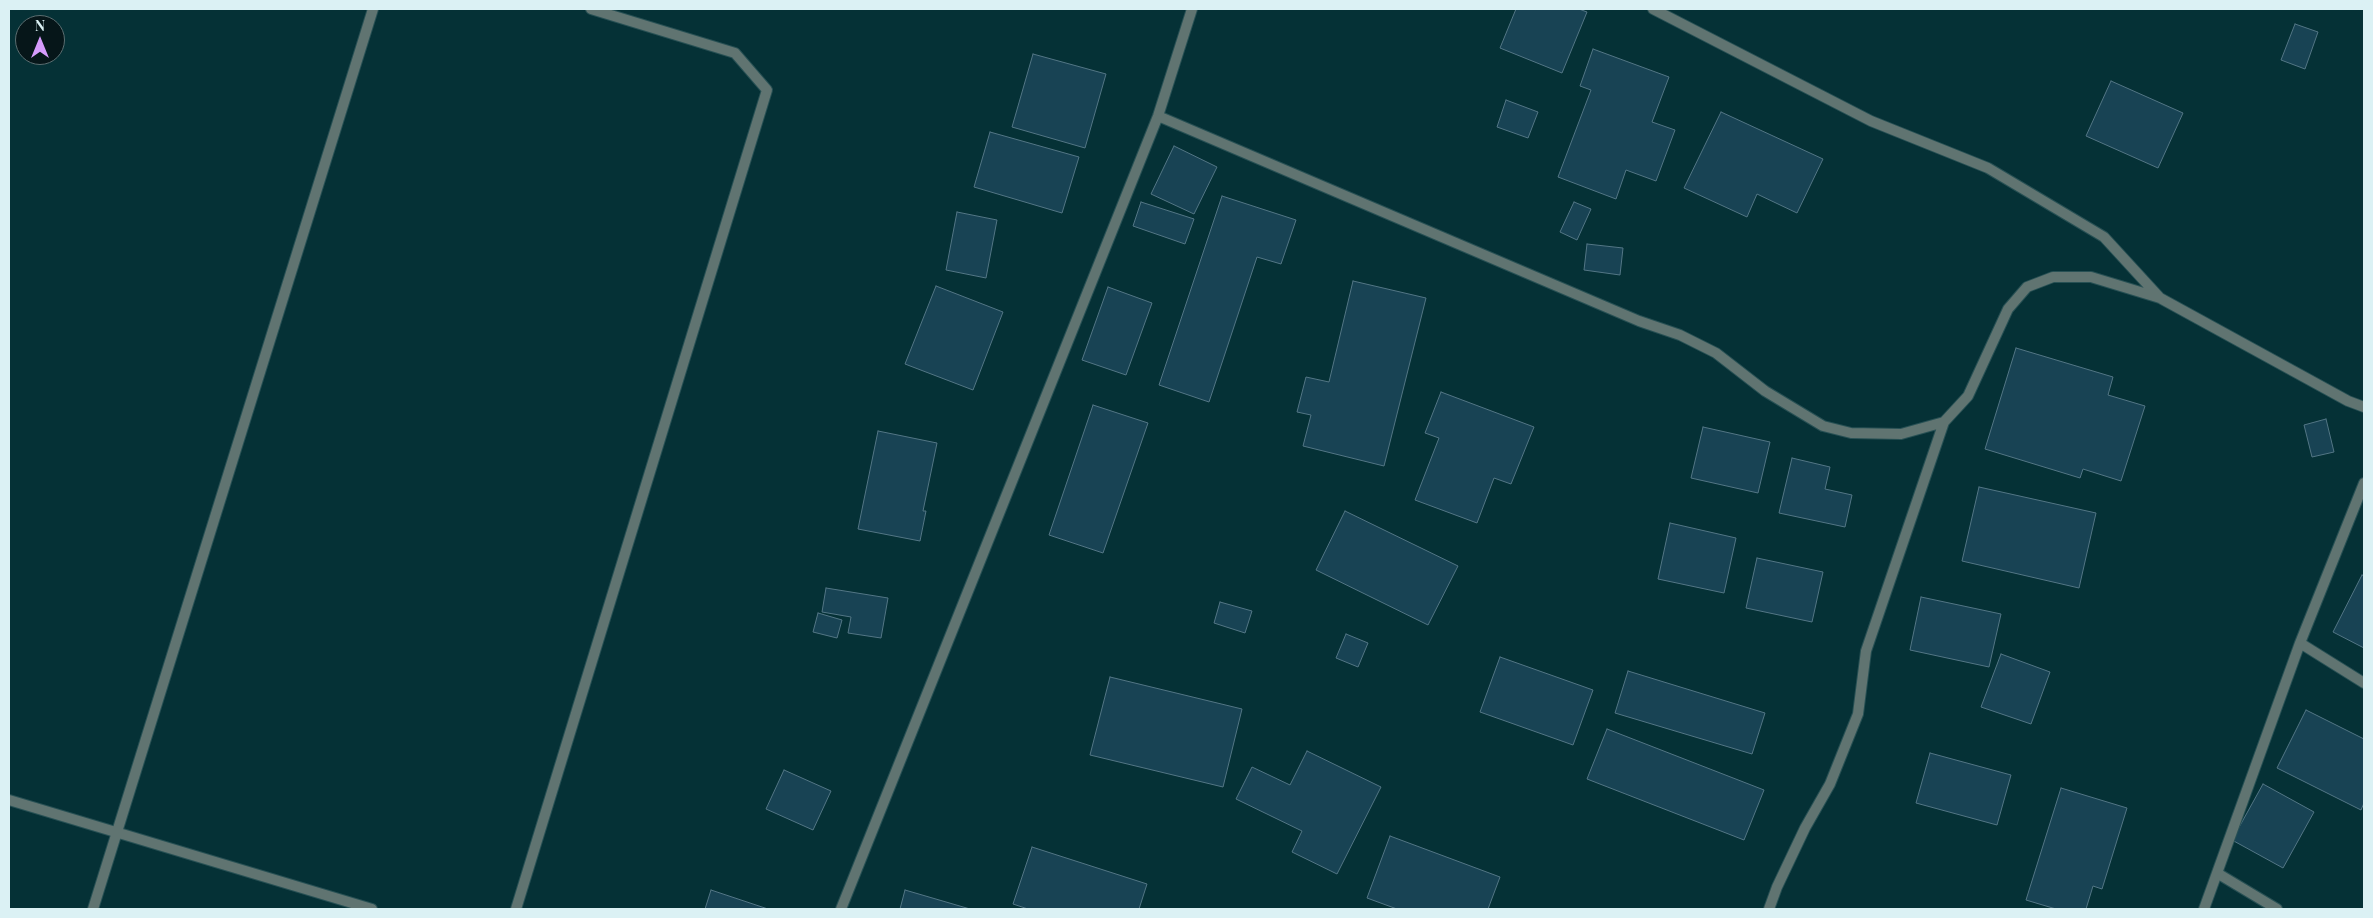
<!DOCTYPE html>
<html>
<head>
<meta charset="utf-8">
<style>
	body { margin:0 }
	#map { position:relative; width:2373px; height:918px; overflow:hidden; background:#053136; font-family:"Playfair Display",serif }
	canvas { display:block }
	.frame { position:absolute; inset:0; border:10px solid #dbf1f4; pointer-events:none }
	.north { position:absolute; left:15px; top:15px; width:50px; height:50px; box-sizing:border-box; background:#061619; border:1px solid #5b6e71; border-radius:50%; rotate:0deg; font-size:14px; font-weight:700; line-height:20px; text-align:center; color:#dbf1f4 }
	.north::after { content:''; display:block; margin:auto; width:18px; height:22px; background:#d59bfb; clip-path:polygon(50% 0,100% 100%,50% 72%,0 100%) }
</style>
</head>
<body>
<div id="map">
<canvas width="2373" height="918"></canvas>
<div class="frame"></div>
<div class="north">N</div>
</div>
<script>
const context = document.querySelector('canvas').getContext('2d');
context.lineJoin = 'round';
function paint(path, color) { context.fillStyle = color; context.fill(path, 'evenodd'); }
const poly = rows => new Path2D(rows.map(r => 'M' + r).join(''));
function strokePath(path, color, width, dash) { context.strokeStyle = color; context.lineWidth = width; context.lineCap = dash ? 'butt' : 'round'; context.setLineDash(dash || []); context.stroke(path); }
const building = poly([
	[1516,9,1579,9,1587,12,1562,73,1500,48,1516,9],
	[2295,24,2318,32,2305,69,2281,60,2295,24],
	[1593,49,1669,77,1652,122,1675,130,1656,181,1626,170,1616,199,1558,177,1591,90,1580,86,1593,49],
	[1033,54,1106,74,1085,148,1012,127,1033,54],
	[2111,81,2183,113,2158,168,2086,136,2111,81],
	[1506,100,1538,112,1528,138,1497,127,1506,100],
	[1721,112,1823,159,1797,213,1757,194,1747,217,1684,188,1721,112],
	[990,132,1079,157,1062,213,974,187,990,132],
	[1174,146,1217,167,1194,214,1151,194,1174,146],
	[1222,196,1296,220,1281,264,1257,257,1209,402,1159,385,1222,196],
	[1141,202,1194,219,1185,244,1133,226,1141,202],
	[1574,202,1591,209,1577,240,1560,232,1574,202],
	[957,212,997,220,986,278,946,270,957,212],
	[1587,244,1623,248,1620,275,1584,270,1587,244],
	[1353,281,1426,298,1384,466,1303,446,1311,415,1297,412,1306,377,1329,382,1353,281],
	[936,286,1003,312,973,390,905,364,936,286],
	[1108,287,1152,303,1126,375,1082,360,1108,287],
	[2016,348,2113,377,2108,395,2145,406,2121,481,2083,469,2080,478,1985,449,2016,348],
	[1441,392,1534,427,1511,484,1494,478,1477,523,1415,500,1439,438,1425,433,1441,392],
	[1093,405,1148,423,1103,553,1049,535,1093,405],
	[2326,419,2334,452,2312,457,2304,425,2326,419],
	[1703,427,1770,442,1758,493,1691,478,1703,427],
	[878,431,937,443,923,511,926,511,920,541,858,529,878,431],
	[1792,458,1830,467,1825,489,1852,495,1845,527,1779,513,1792,458],
	[1979,487,2096,513,2079,588,1962,561,1979,487],
	[1345,511,1458,566,1428,625,1316,570,1345,511],
	[1670,523,1736,538,1724,593,1658,579,1670,523],
	[1757,558,1823,572,1812,622,1746,608,1757,558],
	[2362,575,2364,576,2364,648,2333,632,2362,575],
	[826,588,888,598,881,638,848,633,851,617,822,612,826,588],
	[1921,597,2001,614,1989,667,1910,650,1921,597],
	[1220,602,1252,611,1245,633,1214,623,1220,602],
	[818,613,842,620,837,638,813,632,818,613],
	[1346,634,1368,643,1358,667,1336,658,1346,634],
	[2001,654,2050,672,2031,724,1981,707,2001,654],
	[1500,657,1593,690,1573,745,1480,712,1500,657],
	[1628,671,1765,713,1752,754,1615,713,1628,671],
	[1110,677,1242,709,1223,787,1090,755,1110,677],
	[2306,710,2364,739,2364,803,2361,810,2277,768,2306,710],
	[1607,729,1764,790,1744,840,1587,779,1607,729],
	[1307,751,1381,787,1337,874,1292,852,1302,831,1236,799,1252,767,1290,785,1307,751],
	[1930,753,2011,775,1997,825,1916,803,1930,753],
	[784,770,831,791,813,830,766,809,784,770],
	[2263,784,2314,812,2283,868,2232,840,2263,784],
	[2061,788,2127,808,2102,889,2093,886,2086,909,2056,909,2026,900,2061,788],
	[1390,836,1500,877,1488,909,1397,909,1367,898,1390,836],
	[1032,847,1147,884,1139,909,1028,909,1013,904,1032,847],
	[711,890,768,909,705,909,711,890],
	[905,890,970,909,900,909,905,890]
]);
paint(building, '#184354');
strokePath(building, '#537685', 1);
const street = poly([
	[1653,9,1871,121,1988,168,2104,237,2160,298],
	[1158,116,1639,321,1680,335,1716,353,1765,391,1823,426,1851,433,1901,434,1944,422,1968,396,2008,309,2027,287,2053,277,2091,277,2160,298,2348,401,2364,407],
	[2300,643,2364,683],
	[9,800,372,909],
	[2217,873,2277,909],
	[93,909,373,9],
	[516,909,767,90,735,53,591,9],
	[841,909,1158,116,1192,9],
	[1769,909,1777,887,1805,828,1830,784,1858,714,1866,651,1944,422],
	[2204,909,2300,643,2364,483]
]);
strokePath(street, '#275054', 12);
strokePath(street, '#607471', 10);
</script>
</body>
</html>
